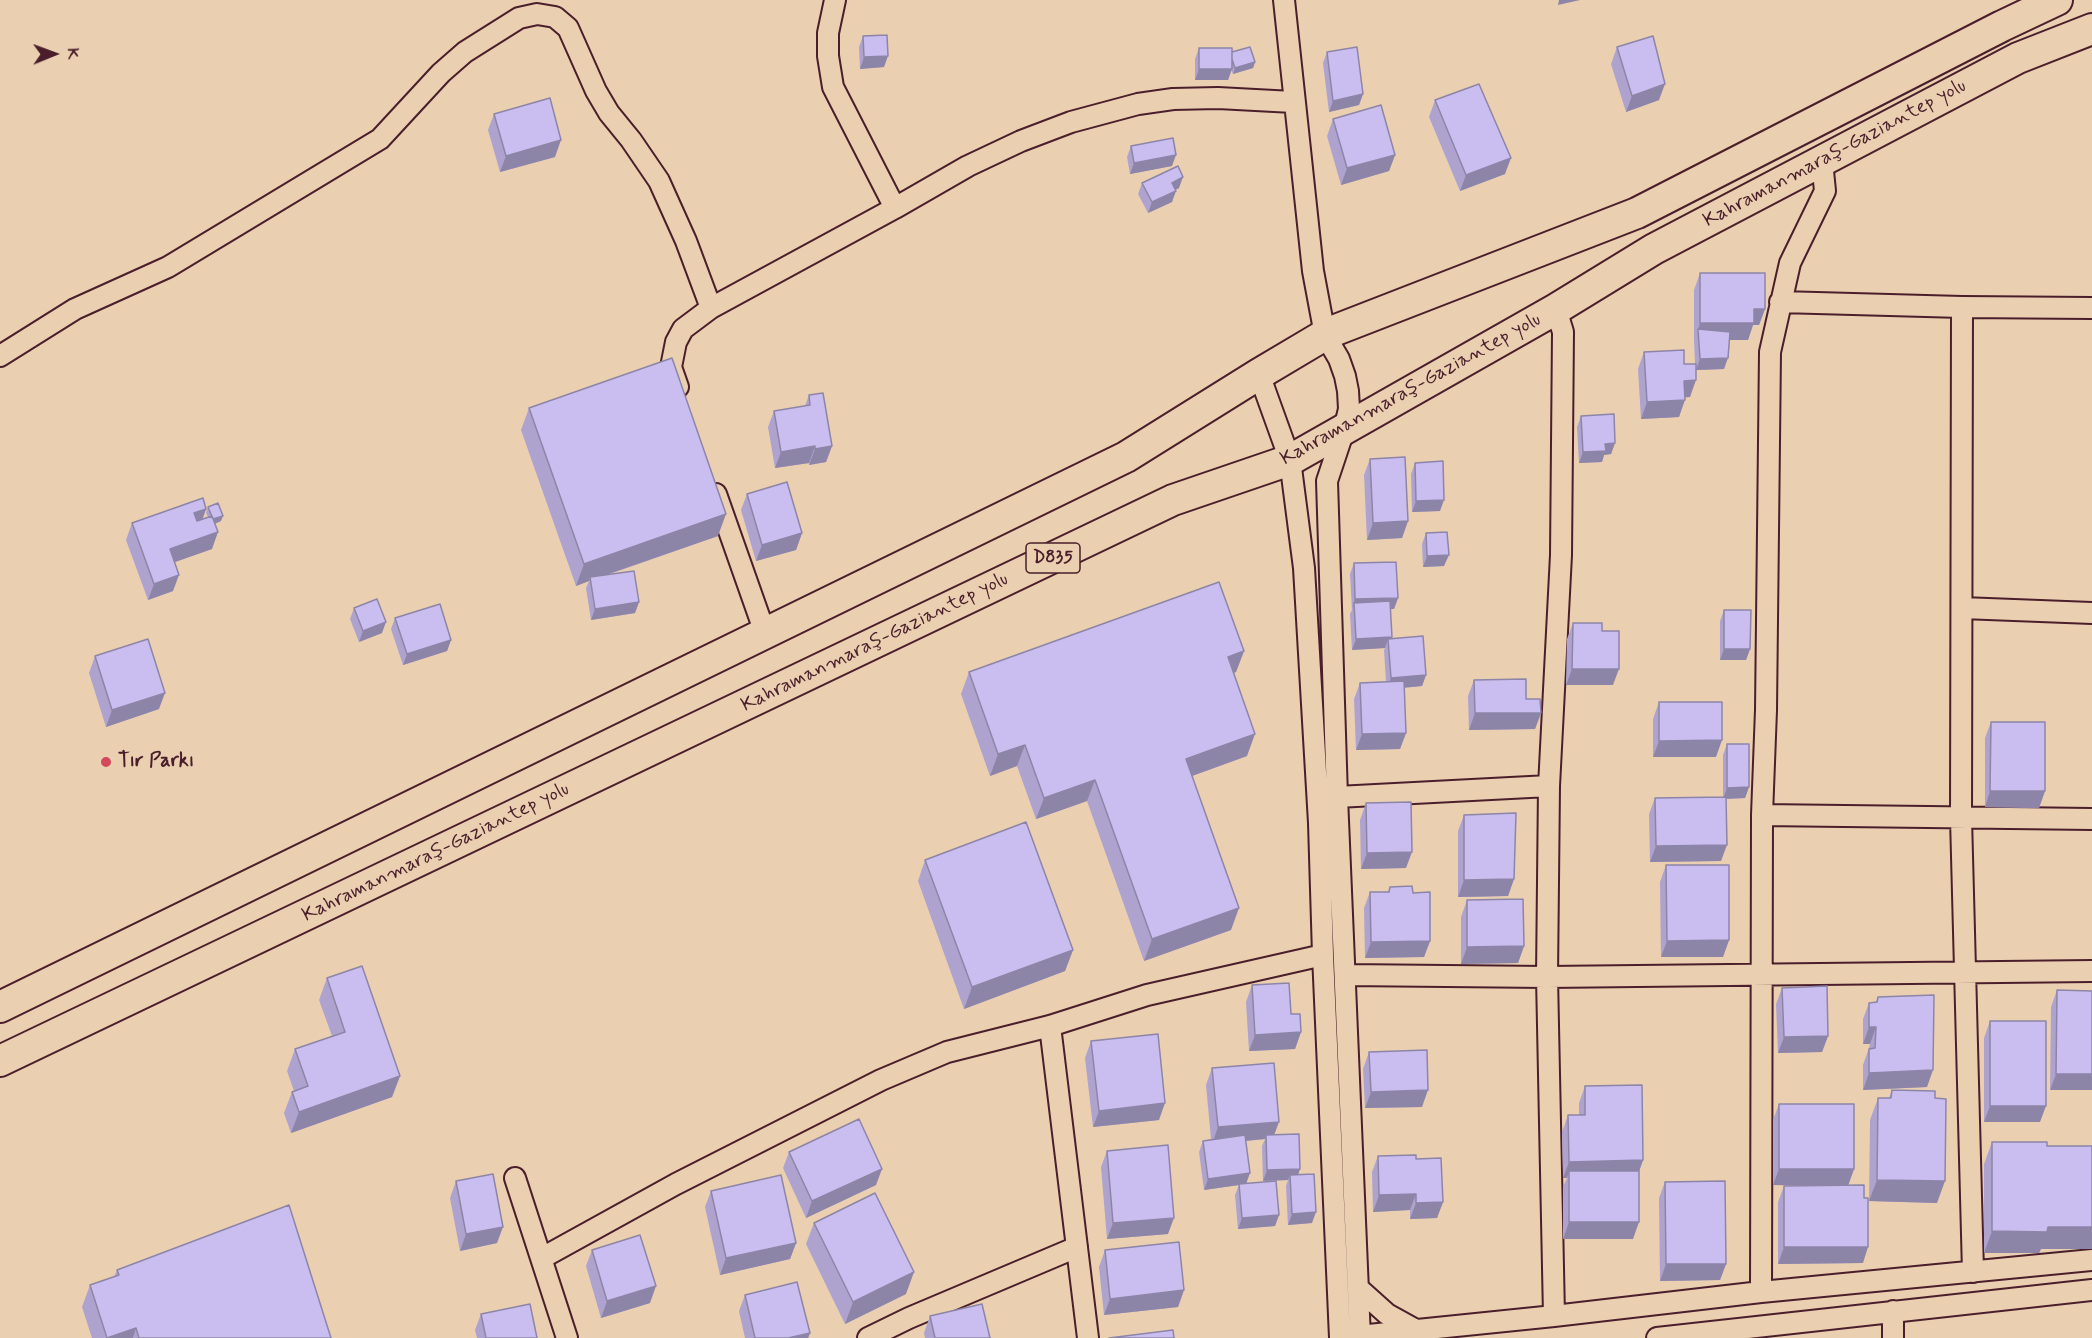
<!DOCTYPE html>
<html>
<head>
<meta charset="utf-8">
<style>
	body { margin:0 }
	#map { position:relative; width:2092px; height:1338px; overflow:hidden; background:#eacfb1; font-family:Mynerve,sans-serif }
	canvas { display:block }
	.north { position:absolute; left:24px; top:24px; width:60px; height:60px; -webkit-text-stroke:4px #eacfb1; paint-order:stroke; rotate:89deg; font-size:16px; font-weight:700; line-height:24px; text-align:center; color:#4a1f2b }
	.north::after { content:''; display:block; margin:auto; width:21px; height:27px; background:#4a1f2b; clip-path:polygon(50% 0,100% 100%,50% 72%,0 100%) }
</style>
</head>
<body>
<div id="map">
<canvas width="2092" height="1338"></canvas>
<div class="north">K</div>
</div>
<script>
const context = document.querySelector('canvas').getContext('2d');
context.lineJoin = 'round';
const poly = rows => new Path2D(rows.map(r => 'M' + r).join(''));
function strokePath(path, color, width, dash) { context.strokeStyle = color; context.lineWidth = width; context.lineCap = dash ? 'butt' : 'round'; context.setLineDash(dash || []); context.stroke(path); }
function paint(path, color) { context.fillStyle = color; context.fill(path, 'evenodd'); }
function label(font, color, halo, rows, align = 'center') {
  context.font = font + ' Mynerve,sans-serif'; context.lineWidth = 4.5; context.setLineDash([]); context.textBaseline = 'middle'; context.strokeStyle = halo; context.fillStyle = color; for (const [text, x, y, turn = 0] of rows) {
    context.save(); context.translate(x, y); context.rotate((+turn || 0) * Math.PI / 180); context.textAlign = isNaN(turn) ? turn : align; if (halo) context.strokeText(text, 0, 0); context.fillText(text, 0, 0); context.restore();
  }
}
const minor = poly([
	[835,0,828,33,828,56,833,87,895,208],
	[1284,0,1313,271,1325,335,1339,359,1345,376,1348,391,1349,409,1344,430,1327,481,1337,797,1360,1338],
	[1780,302,1962,307,2092,308],
	[1962,307,1961,818,1973,1272],
	[0,356,75,309,168,267,380,139,441,73,465,52,519,18,537,14,555,17,568,28,596,91,609,113,631,140,659,181,686,241,711,308],
	[1259,374,1290,460,1304,568,1319,823,1323,955,1340,1338],
	[678,387,671,367,676,342,683,329,711,308,895,208,968,166,1021,141,1071,122,1138,104,1173,99,1218,98,1293,102],
	[716,494,765,633],
	[1962,608,2092,613],
	[1337,797,1549,786],
	[1762,815,2092,819],
	[1346,975,1547,977,2092,971],
	[1050,1026,1088,1338],
	[515,1178,567,1338],
	[542,1258,676,1184,881,1080,947,1052,1050,1026,1147,995,1323,955],
	[1358,1288,1387,1314,1416,1330],
	[1761,1292,1762,815,1766,710,1770,352,1790,263,1825,191,1822,161],
	[1554,1316,1547,977,1549,786,1561,555,1563,332,1556,309],
	[1349,1337,1554,1316,1761,1292,2092,1260],
	[868,1338,909,1318,1077,1247],
	[1657,1338,2092,1290],
	[1893,1338,1893,1311]
]);
const highway = poly([
	[0,1007,1126,457,1259,374,1328,333,1637,213,2002,26,2057,0],
	[0,1061,1173,500,1290,460,1556,309,1654,249,2018,58,2092,29]
]);
strokePath(minor, '#4a1f2b', 24);
strokePath(highway, '#4a1f2b', 34);
strokePath(minor, '#eacfb1', 20);
strokePath(highway, '#eacfb1', 30);
paint(poly([
	[863,36,884,67,860,69,859,47],
	[1617,47,1659,100,1626,112,1611,64],
	[1199,48,1232,52,1255,62,1253,68,1233,74,1231,70,1228,80,1195,80,1195,59],
	[1327,52,1363,94,1359,105,1329,112,1323,63],
	[1435,100,1505,174,1460,191,1429,117],
	[494,114,555,157,500,172,488,130],
	[1333,119,1395,155,1389,171,1341,185,1327,136],
	[1131,146,1172,166,1130,174,1127,157],
	[1142,183,1179,188,1175,190,1172,202,1148,213,1138,194],
	[1700,273,1765,309,1759,325,1753,325,1748,340,1730,340,1724,369,1696,370,1690,397,1684,397,1679,417,1641,419,1638,369,1644,352,1684,364,1695,364,1694,340,1694,290],
	[809,395,832,446,826,462,809,465,809,463,775,468,768,427,774,411,805,406],
	[529,408,718,536,607,575,639,602,635,613,591,620,586,588,589,581,576,586,521,430],
	[1581,416,1615,443,1611,454,1604,455,1602,462,1579,463,1577,427],
	[1370,459,1408,521,1402,538,1367,540,1364,475],
	[1415,463,1440,511,1412,512,1411,474],
	[747,494,802,533,796,550,756,561,741,510],
	[208,507,221,521,215,524,212,549,174,562,173,591,148,600,126,540,132,523,206,509,203,519,208,517,206,513],
	[1426,533,1444,566,1423,567,1422,544],
	[1354,563,1398,598,1394,609,1390,609,1391,639,1426,675,1422,686,1404,688,1406,733,1400,749,1356,750,1354,699,1360,683,1386,682,1384,650,1385,648,1352,650,1350,614,1352,610,1350,574],
	[354,608,382,633,359,642,350,619],
	[1724,610,1750,649,1746,660,1720,660,1720,621],
	[395,618,451,640,447,651,403,665,391,629],
	[1573,623,1602,631,1613,685,1566,685,1567,639],
	[1244,651,1236,672,1233,673,1247,756,1192,776,1231,930,1144,961,1087,801,1036,819,1017,766,990,776,961,694,969,672],
	[95,656,159,709,106,727,89,673],
	[1474,680,1526,699,1541,713,1535,729,1469,730,1468,696],
	[1659,702,1716,757,1653,757,1653,719],
	[1991,722,2045,791,2039,808,1985,807,1985,738],
	[1727,744,1749,787,1745,798,1726,799,1721,861,1650,862,1649,814,1655,798,1723,797,1723,755],
	[1366,803,1406,868,1361,869,1360,820],
	[1464,815,1514,879,1508,896,1458,897,1458,831],
	[925,860,1073,950,1065,971,964,1009,918,881],
	[1666,865,1729,940,1723,957,1661,957,1660,882],
	[1390,887,1413,893,1430,941,1424,957,1365,958,1364,908,1370,892,1388,892],
	[1467,900,1524,946,1518,963,1461,964,1461,917],
	[327,978,400,1076,392,1097,291,1133,284,1113,292,1092,294,1091,287,1071,295,1049,332,1036,319,1000],
	[1252,985,1291,1014,1301,1032,1295,1049,1249,1051,1246,1002],
	[1782,988,1828,1036,1822,1052,1778,1053,1776,1004],
	[2057,990,2092,991,2050,1090,2051,1007],
	[1878,997,1927,1087,1863,1090,1863,1065,1869,1048,1870,1044,1863,1044,1863,1019,1869,1003,1876,1002],
	[1990,1021,2040,1122,1984,1122,1984,1038],
	[1091,1041,1159,1120,1093,1127,1085,1058],
	[1369,1052,1422,1107,1365,1108,1363,1069],
	[1212,1068,1274,1135,1300,1169,1298,1175,1312,1223,1288,1225,1286,1186,1288,1180,1263,1181,1262,1146,1265,1139,1246,1141,1247,1184,1279,1215,1275,1226,1238,1229,1235,1195,1239,1185,1204,1190,1199,1152,1203,1141,1211,1139,1206,1085],
	[1585,1086,1643,1160,1639,1172,1633,1239,1563,1239,1563,1187,1567,1178,1563,1178,1562,1132,1568,1115,1579,1115,1579,1103],
	[1892,1090,1937,1203,1869,1201,1870,1120,1878,1098,1889,1098],
	[1779,1104,1854,1169,1848,1185,1863,1263,1778,1264,1778,1202,1784,1186,1824,1186,1773,1185,1773,1120],
	[1992,1142,2047,1146,2092,1146,2092,1249,2041,1249,2039,1253,1984,1253,1984,1164],
	[1107,1151,1168,1234,1107,1239,1101,1167],
	[789,1152,876,1185,806,1218,783,1168],
	[1378,1156,1416,1159,1443,1202,1437,1218,1410,1219,1410,1210,1373,1212,1372,1172],
	[456,1181,497,1243,460,1251,450,1198],
	[1665,1182,1726,1264,1720,1280,1660,1281,1659,1198],
	[711,1191,796,1243,790,1259,720,1275,705,1207],
	[814,1223,906,1294,845,1324,806,1244],
	[592,1250,650,1303,601,1318,586,1266],
	[1105,1250,1184,1290,1178,1307,1104,1315,1099,1267],
	[117,1270,331,1338,92,1338,82,1307,90,1285,114,1277],
	[745,1295,810,1333,808,1338,745,1338,739,1311],
	[481,1314,537,1338,477,1338,475,1330],
	[930,1316,990,1338,925,1338,924,1333]
]), '#aea3ce');
paint(poly([
	[1559,0,1580,0,1558,5],
	[888,56,884,67,860,69,864,57],
	[1255,62,1253,68,1233,74,1235,68],
	[1199,69,1232,69,1228,80,1195,80],
	[1665,84,1659,100,1626,112,1632,96],
	[1363,94,1359,105,1329,112,1333,101],
	[561,140,555,157,500,172,506,156],
	[1176,155,1172,166,1130,174,1134,163],
	[1395,155,1389,171,1341,185,1347,168],
	[1511,158,1505,174,1460,191,1466,175],
	[1183,177,1179,188,1168,194,1172,183],
	[1176,191,1172,202,1148,213,1152,202],
	[1754,309,1765,309,1759,325,1753,325,1748,340,1699,340,1698,329,1700,323],
	[1728,358,1724,369,1696,370,1700,359],
	[1696,380,1690,397,1678,398,1684,381],
	[1685,400,1679,417,1641,419,1647,402],
	[1615,443,1611,454,1604,455,1602,462,1579,463,1583,452,1605,444],
	[815,446,809,463,775,468,781,452],
	[832,446,826,462,809,465,815,449],
	[1444,500,1440,511,1412,512,1416,501],
	[206,509,200,525,188,530,194,513],
	[726,514,718,536,591,580,590,577,589,581,576,586,584,564],
	[223,516,221,521,211,525,213,520],
	[1408,521,1402,538,1367,540,1373,523],
	[218,532,212,549,164,566,170,549],
	[802,533,796,550,756,561,762,545],
	[1449,555,1444,566,1423,567,1427,556],
	[179,575,173,591,148,600,154,584],
	[1398,598,1394,609,1355,610,1354,603,1351,610,1355,599],
	[639,602,635,613,591,620,595,609],
	[386,622,382,633,359,642,363,631],
	[1392,637,1388,645,1388,639,1385,648,1352,650,1356,639],
	[451,640,447,651,403,665,407,654],
	[1724,649,1750,649,1746,660,1720,660],
	[1244,651,1236,672,1220,678,1228,657],
	[1572,669,1619,669,1613,685,1566,685],
	[1426,675,1422,686,1387,689,1391,678],
	[165,693,159,709,106,727,112,710],
	[1475,713,1541,713,1535,729,1469,730],
	[1406,733,1400,749,1356,750,1362,734],
	[1255,734,1247,756,1178,781,1186,759],
	[1722,740,1716,757,1653,757,1659,741],
	[1025,745,1017,766,990,776,998,754],
	[1095,780,1087,801,1036,819,1044,798],
	[1749,787,1745,798,1723,799,1727,788],
	[1990,791,2045,791,2039,808,1985,807],
	[1727,845,1721,861,1650,862,1656,846],
	[1412,852,1406,868,1361,869,1367,853],
	[1514,879,1508,896,1458,897,1464,880],
	[1239,908,1231,930,1144,961,1152,939],
	[1729,940,1723,957,1661,957,1667,941],
	[1430,941,1424,957,1365,958,1371,942],
	[1524,946,1518,963,1461,964,1467,947],
	[1073,950,1065,971,964,1009,972,987],
	[1869,1027,1876,1027,1870,1044,1863,1044],
	[1301,1032,1295,1049,1249,1051,1255,1035],
	[1828,1036,1822,1052,1778,1053,1784,1037],
	[1933,1070,1927,1087,1863,1090,1869,1073],
	[2056,1074,2092,1074,2092,1090,2050,1090],
	[400,1076,392,1097,291,1133,299,1112],
	[1428,1090,1422,1107,1365,1108,1371,1092],
	[1165,1103,1159,1120,1093,1127,1099,1111],
	[1990,1106,2046,1106,2040,1122,1984,1122],
	[1279,1122,1273,1138,1266,1135,1265,1139,1212,1144,1218,1127],
	[1643,1160,1637,1177,1569,1171,1567,1178,1563,1178,1569,1162],
	[882,1169,876,1185,806,1218,812,1201],
	[1300,1169,1296,1180,1290,1175,1288,1180,1263,1181,1267,1170],
	[1779,1169,1854,1169,1848,1186,1773,1185],
	[1250,1173,1246,1184,1204,1190,1208,1179],
	[1877,1180,1945,1181,1937,1203,1869,1201],
	[1416,1194,1410,1210,1373,1212,1379,1195],
	[1443,1202,1437,1218,1410,1219,1416,1203],
	[1316,1212,1312,1223,1288,1225,1292,1214],
	[1279,1215,1275,1226,1238,1229,1242,1218],
	[1174,1218,1168,1234,1107,1239,1113,1223],
	[1569,1222,1639,1222,1633,1239,1563,1239],
	[503,1227,497,1243,460,1251,466,1234],
	[2048,1227,2092,1227,2092,1249,2041,1249,2039,1253,1984,1253,1992,1231],
	[796,1243,790,1259,720,1275,726,1258],
	[1784,1247,1868,1247,1863,1263,1778,1264],
	[1666,1264,1726,1264,1720,1280,1660,1281],
	[914,1272,906,1294,845,1324,853,1302],
	[656,1286,650,1303,601,1318,607,1301],
	[1184,1290,1178,1307,1104,1315,1110,1299],
	[136,1328,133,1338,107,1338],
	[810,1333,808,1338,788,1338]
]), '#8d85a8');
const building = poly([
	[887,35,888,56,864,57,863,36,887,35],
	[1653,36,1665,84,1632,96,1617,47,1653,36],
	[1250,47,1255,62,1235,68,1232,59,1232,52,1250,47],
	[1357,47,1363,94,1333,101,1327,52,1357,47],
	[1199,48,1232,48,1232,69,1199,69,1199,48],
	[1479,84,1511,158,1466,175,1435,100,1479,84],
	[550,98,561,140,506,156,494,114,550,98],
	[1381,105,1395,155,1347,168,1333,119,1381,105],
	[1173,138,1176,155,1134,163,1131,146,1173,138],
	[1178,166,1183,177,1172,183,1176,191,1152,202,1142,183,1178,166],
	[1700,273,1765,273,1765,309,1754,309,1754,323,1700,323,1700,273],
	[1698,329,1730,332,1728,358,1700,359,1698,329],
	[1684,350,1684,364,1696,364,1696,380,1684,381,1685,400,1647,402,1644,352,1684,350],
	[672,358,726,514,584,564,529,408,672,358],
	[823,393,832,446,815,449,815,446,781,452,774,411,810,405,809,395,823,393],
	[1614,414,1615,443,1605,444,1606,451,1583,452,1581,416,1614,414],
	[1405,457,1408,521,1373,523,1370,459,1405,457],
	[1443,461,1444,500,1416,501,1415,463,1443,461],
	[787,482,802,533,762,545,747,494,787,482],
	[203,498,206,509,194,513,197,521,212,516,218,532,170,549,179,575,154,584,132,523,203,498],
	[218,503,223,516,213,519,208,507,218,503],
	[1447,532,1449,555,1427,556,1426,533,1447,532],
	[1396,562,1398,598,1355,599,1354,563,1396,562],
	[634,571,639,602,595,609,590,577,634,571],
	[1219,582,1244,651,1228,657,1255,734,1186,759,1239,908,1152,939,1095,780,1044,798,1025,745,998,754,969,672,1219,582],
	[377,599,386,622,363,631,354,608,377,599],
	[1390,601,1392,637,1356,639,1354,603,1390,601],
	[440,604,451,640,407,654,395,618,440,604],
	[1724,610,1751,610,1750,649,1724,649,1724,610],
	[1573,623,1602,623,1602,631,1619,631,1619,669,1572,669,1573,623],
	[1423,636,1426,675,1391,678,1388,639,1423,636],
	[148,639,165,693,112,710,95,656,148,639],
	[1526,679,1526,699,1540,699,1541,713,1475,713,1474,680,1526,679],
	[1404,681,1406,733,1362,734,1360,683,1404,681],
	[1659,702,1722,702,1722,740,1659,741,1659,702],
	[1991,722,2045,722,2045,791,1990,791,1991,722],
	[1727,744,1749,744,1749,787,1727,788,1727,744],
	[1726,797,1727,845,1656,846,1655,798,1726,797],
	[1411,802,1412,852,1367,853,1366,803,1411,802],
	[1516,813,1514,879,1464,880,1464,815,1516,813],
	[1026,822,1073,950,972,987,925,860,1026,822],
	[1666,865,1729,865,1729,940,1667,941,1666,865],
	[1412,886,1413,893,1430,892,1430,941,1371,942,1370,892,1389,892,1390,887,1412,886],
	[1523,899,1524,946,1467,947,1467,900,1523,899],
	[362,966,400,1076,299,1112,292,1092,308,1086,295,1049,345,1032,327,978,362,966],
	[1289,983,1291,1014,1300,1014,1301,1032,1255,1035,1252,985,1289,983],
	[1827,986,1828,1036,1784,1037,1782,988,1827,986],
	[2057,990,2092,991,2092,1074,2056,1074,2057,990],
	[1934,995,1933,1070,1869,1073,1869,1049,1875,1048,1876,1027,1869,1027,1869,1003,1877,1002,1878,997,1934,995],
	[1990,1021,2046,1021,2046,1106,1990,1106,1990,1021],
	[1158,1034,1165,1103,1099,1111,1091,1041,1158,1034],
	[1427,1050,1428,1090,1371,1092,1369,1052,1427,1050],
	[1274,1063,1279,1122,1218,1127,1212,1068,1274,1063],
	[1642,1085,1643,1160,1569,1162,1568,1115,1585,1115,1585,1086,1642,1085],
	[1892,1090,1935,1091,1935,1098,1946,1099,1945,1181,1877,1180,1878,1098,1891,1098,1892,1090],
	[1779,1104,1854,1104,1854,1169,1779,1169,1779,1104],
	[859,1119,882,1169,812,1201,789,1152,859,1119],
	[1299,1134,1300,1169,1267,1170,1266,1135,1299,1134],
	[1245,1135,1250,1173,1208,1179,1203,1141,1245,1135],
	[1992,1142,2047,1142,2047,1146,2092,1146,2092,1227,2048,1227,2047,1232,1992,1231,1992,1142],
	[1168,1145,1174,1218,1113,1223,1107,1151,1168,1145],
	[1416,1155,1416,1159,1441,1158,1443,1202,1416,1203,1416,1194,1379,1195,1378,1156,1416,1155],
	[1569,1171,1639,1171,1639,1222,1569,1222,1569,1171],
	[493,1174,503,1227,466,1234,456,1181,493,1174],
	[1314,1174,1316,1212,1292,1214,1290,1175,1314,1174],
	[781,1175,796,1243,726,1258,711,1191,781,1175],
	[1276,1181,1279,1215,1242,1218,1239,1184,1276,1181],
	[1725,1181,1726,1264,1666,1264,1665,1182,1725,1181],
	[1864,1185,1864,1198,1868,1198,1868,1247,1784,1247,1784,1186,1864,1185],
	[875,1193,914,1272,853,1302,814,1223,875,1193],
	[289,1205,331,1338,139,1338,136,1328,107,1338,90,1285,119,1275,117,1270,289,1205],
	[640,1235,656,1286,607,1301,592,1250,640,1235],
	[1179,1242,1184,1290,1110,1299,1105,1250,1179,1242],
	[797,1282,810,1333,788,1338,755,1338,745,1295,797,1282],
	[530,1304,537,1338,486,1338,481,1314,530,1304],
	[982,1304,990,1338,935,1338,930,1316,982,1304],
	[1173,1330,1174,1338,1109,1338,1173,1330]
]);
paint(building, '#cabef0');
strokePath(building, '#8d85a8', 1.5);
for (const [x, y, r, color] of [
	[106,762,6,"#d1495b"]
]) { const dot = new Path2D(); dot.arc(x, y, r, 0, 2 * Math.PI); context.fillStyle = color; context.fill(dot); strokePath(dot, '#eacfb1', 2); }
for (const [x, y, w] of [
	[1053,558,54]
]) { const box = new Path2D(); box.roundRect(x - w / 2, y - 15, w, 30, 4.5); context.fillStyle = '#eacfb1'; context.fill(box); strokePath(box, '#4a1f2b', 1.5); }
label('bold 18px', '#4a1f2b', null, [
	["D835",1053,558]
]);
label('20px', '#4a1f2b', '#eacfb1', [
	["Kahramanmaraş-Gaziantep yolu",1835,154,-28],
	["Kahramanmaraş-Gaziantep yolu",1411,390,-29],
	["Kahramanmaraş-Gaziantep yolu",875,643,-26],
	["Kahramanmaraş-Gaziantep yolu",436,853,-26]
]);
label('bold 20px', '#4a1f2b', '#eacfb1', [
	["Tır Parkı",118,762]
], 'left');
</script>
</body>
</html>
